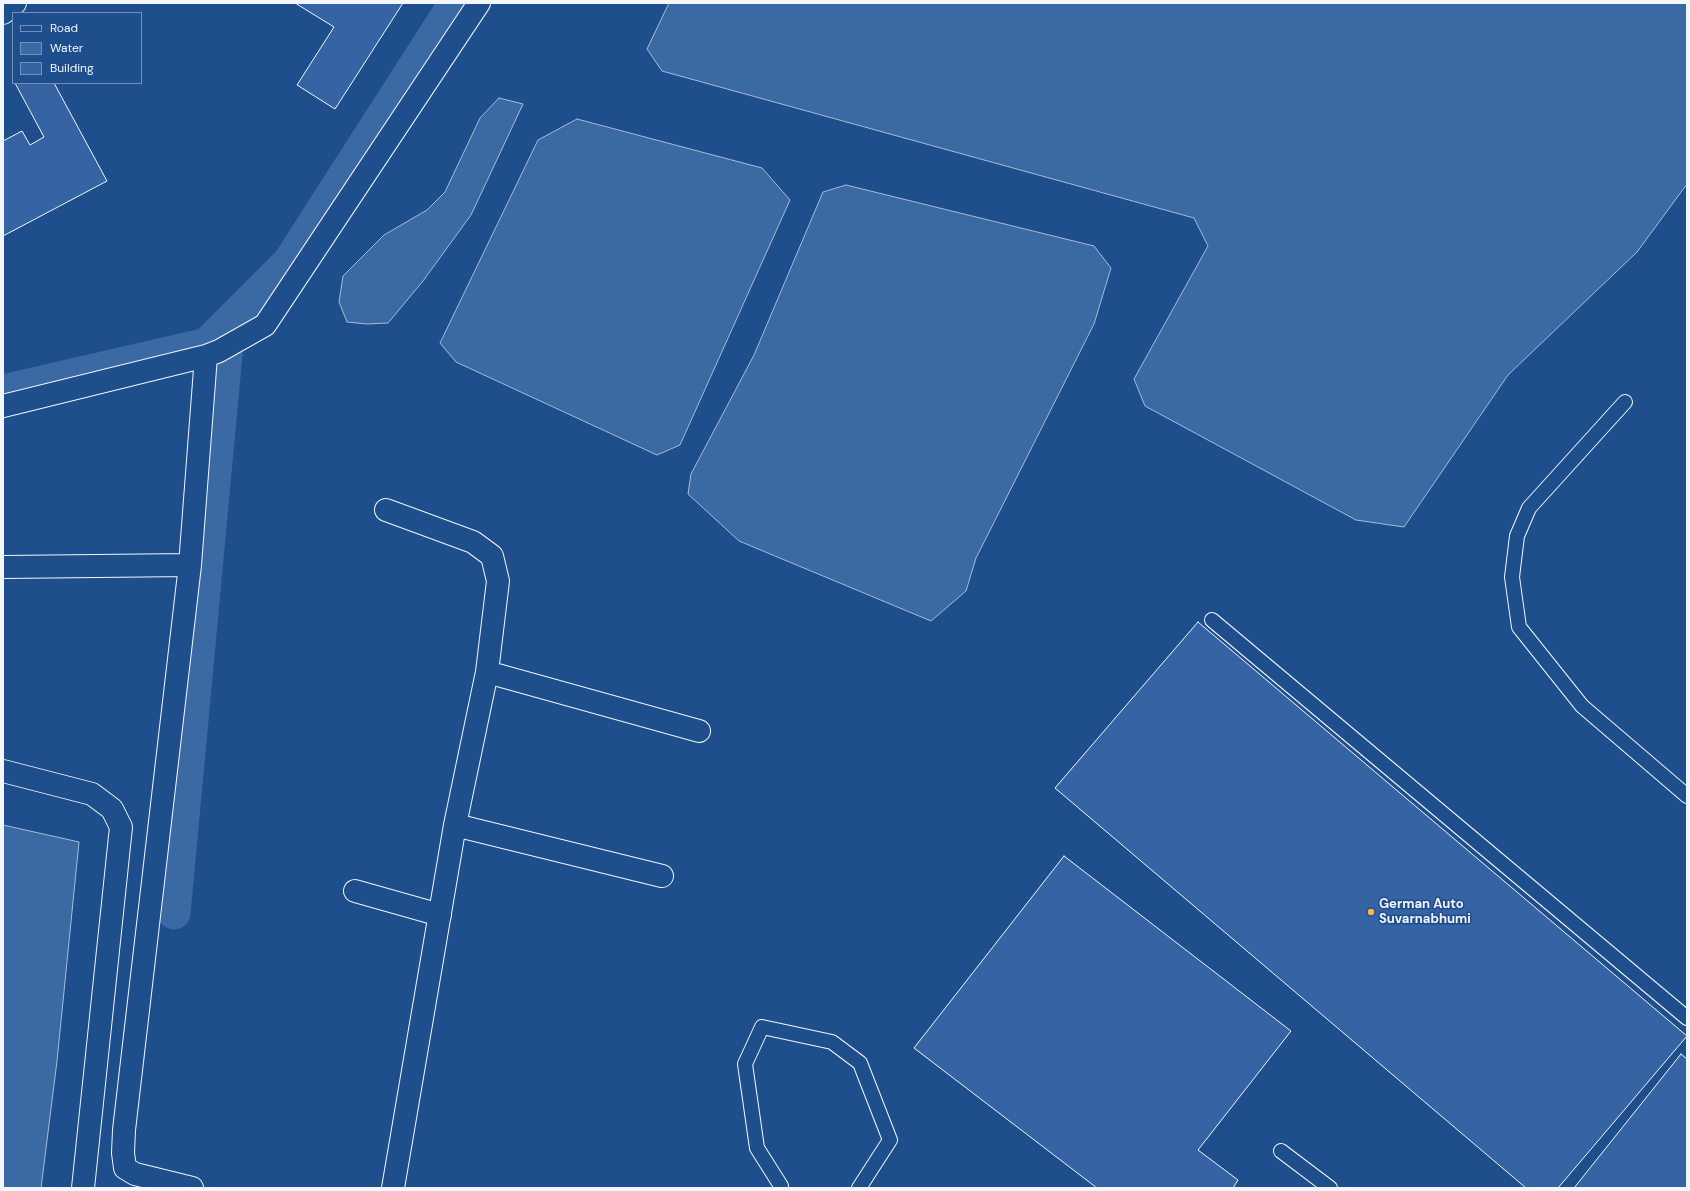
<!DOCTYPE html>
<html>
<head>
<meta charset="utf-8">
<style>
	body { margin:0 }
	#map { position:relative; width:1690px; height:1191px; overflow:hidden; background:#1f4e8c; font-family:"DM Sans",sans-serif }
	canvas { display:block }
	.frame { position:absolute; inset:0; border:4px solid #f2f6ff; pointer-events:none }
	.legend { position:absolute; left:12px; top:12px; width:130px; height:72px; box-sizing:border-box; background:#1f4e8c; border:1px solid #7391ba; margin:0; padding:5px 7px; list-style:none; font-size:12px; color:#f2f6ff }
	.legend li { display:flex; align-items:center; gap:8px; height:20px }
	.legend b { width:20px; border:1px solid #7391ba }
</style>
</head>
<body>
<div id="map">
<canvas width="1690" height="1191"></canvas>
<div class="frame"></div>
<ul class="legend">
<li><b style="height:5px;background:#1f4e8c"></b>Road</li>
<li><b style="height:11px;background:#3b69a3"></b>Water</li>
<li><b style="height:11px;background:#3563a3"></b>Building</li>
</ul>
</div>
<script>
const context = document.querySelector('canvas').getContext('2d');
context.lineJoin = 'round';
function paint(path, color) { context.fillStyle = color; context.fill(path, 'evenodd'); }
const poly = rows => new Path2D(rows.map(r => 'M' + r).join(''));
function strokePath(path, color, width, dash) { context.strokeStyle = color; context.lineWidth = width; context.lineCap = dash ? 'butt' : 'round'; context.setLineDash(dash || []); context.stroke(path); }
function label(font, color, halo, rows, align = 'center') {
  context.font = font + ' "DM Sans",sans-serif'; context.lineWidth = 3; context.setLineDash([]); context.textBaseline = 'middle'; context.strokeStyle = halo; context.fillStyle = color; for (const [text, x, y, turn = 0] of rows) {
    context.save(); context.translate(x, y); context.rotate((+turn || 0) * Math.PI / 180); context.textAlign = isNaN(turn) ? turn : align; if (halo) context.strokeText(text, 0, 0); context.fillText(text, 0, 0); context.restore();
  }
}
const water = poly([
	[669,3,1687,3,1687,184,1637,252,1508,375,1404,527,1356,520,1145,406,1134,379,1208,246,1194,218,662,71,647,49,669,3],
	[499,98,523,104,471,215,423,281,388,323,367,324,347,322,339,302,343,276,384,235,427,210,445,192,480,118,499,98],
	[577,119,762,168,790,200,680,445,657,455,456,362,440,343,538,140,577,119],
	[846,185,1094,246,1111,268,1094,324,976,558,966,591,931,621,739,541,688,494,691,474,754,355,823,192,846,185],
	[3,825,79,842,57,1061,41,1188,3,1188,3,825]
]);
paint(water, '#3b69a3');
strokePath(water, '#a8bbd7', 1);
strokePath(poly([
	[3,391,207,344,289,262,455,3],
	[174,913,229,322]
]), '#3b69a3', 33);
const building = poly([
	[295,3,403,3,335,109,297,85,334,27,295,3],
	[15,83,54,83,107,181,3,236,3,141,22,131,30,145,44,137,15,83],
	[1198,622,1687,1036,1558,1188,1526,1188,1055,788,1198,622],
	[1064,856,1291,1031,1198,1150,1238,1180,1233,1188,1097,1188,914,1048,1064,856],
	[1681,1054,1687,1059,1687,1188,1574,1188,1681,1054]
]);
paint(building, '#3563a3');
strokePath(building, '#f2f6ff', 1);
const lane = poly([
	[1625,402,1529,508,1517,536,1512,577,1519,627,1582,706,1687,796],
	[1212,620,1687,1018],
	[1281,1151,1330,1188],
	[781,1188,781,1186,757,1148,745,1064,762,1027,832,1042,860,1063,890,1140,859,1188]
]);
const street = poly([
	[3,13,15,3],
	[3,406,206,356,219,351,265,325,479,3],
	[386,510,473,542,492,556,498,581,487,672,455,825,393,1188],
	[190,565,206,356],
	[3,567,190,565,124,1130,123,1153,125,1168,135,1174,192,1188],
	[487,672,699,731],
	[3,771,92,794,112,809,121,827,83,1188],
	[455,825,662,876],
	[355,891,440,915]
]);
strokePath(lane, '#f2f6ff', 16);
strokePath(street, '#f2f6ff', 24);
strokePath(lane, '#1f4e8c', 14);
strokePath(street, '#1f4e8c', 22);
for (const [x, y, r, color] of [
	[1371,912,4,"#ffb74d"]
]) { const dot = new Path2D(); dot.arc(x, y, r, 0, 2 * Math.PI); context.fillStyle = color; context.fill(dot); strokePath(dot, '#1f4e8c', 1.5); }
label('bold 13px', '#f2f6ff', '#1f4e8c', [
	["German Auto",1379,905],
	["Suvarnabhumi",1379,920]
], 'left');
</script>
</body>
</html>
